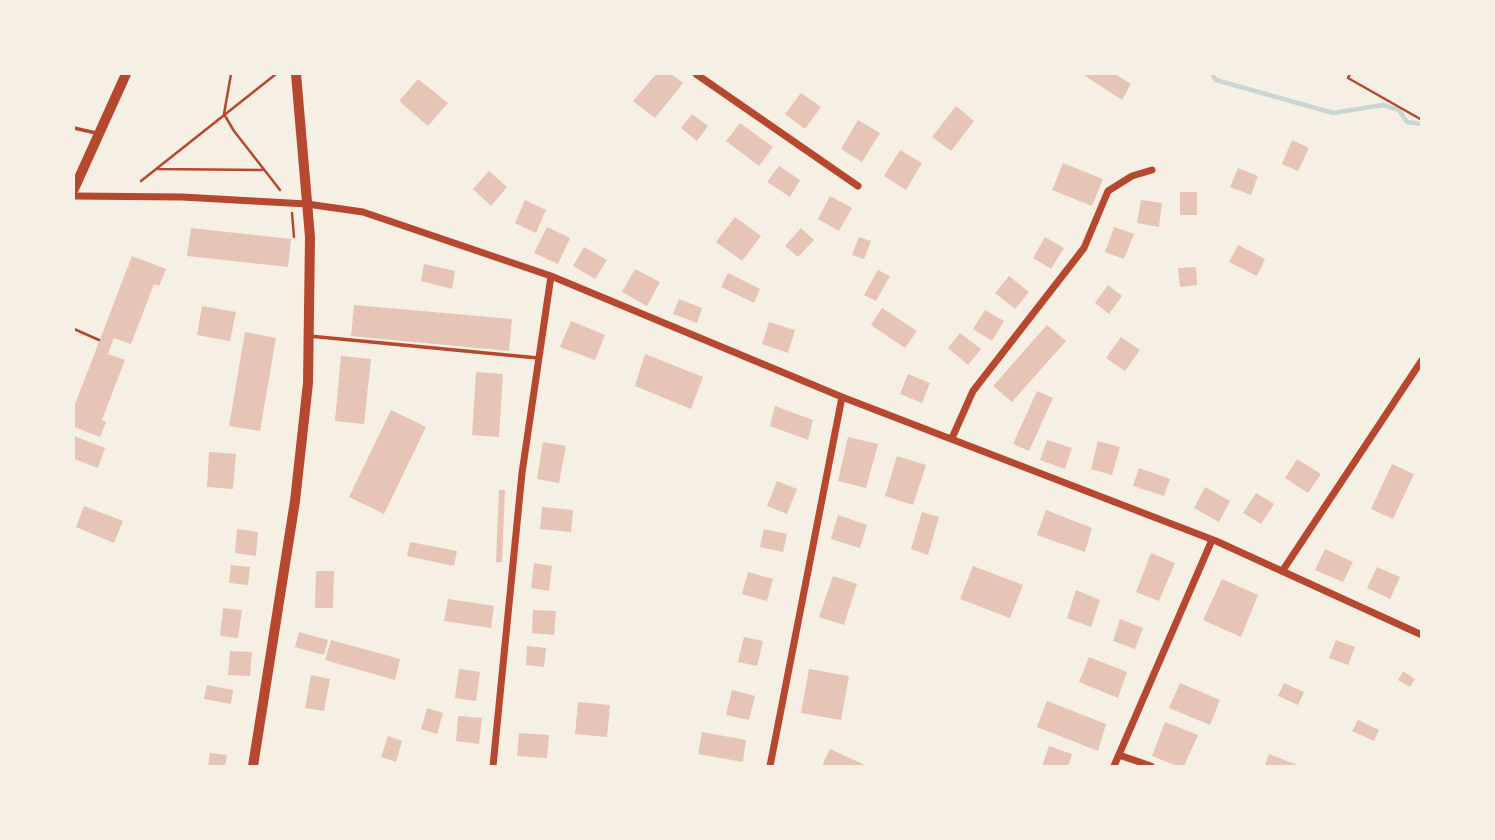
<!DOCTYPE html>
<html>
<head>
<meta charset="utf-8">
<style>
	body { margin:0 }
	#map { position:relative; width:1495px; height:840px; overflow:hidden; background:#f6efe4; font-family:"Libre Baskerville",serif }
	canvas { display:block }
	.frame { position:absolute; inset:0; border:75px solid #f6efe4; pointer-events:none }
</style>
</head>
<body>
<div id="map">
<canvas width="1495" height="840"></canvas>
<div class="frame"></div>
</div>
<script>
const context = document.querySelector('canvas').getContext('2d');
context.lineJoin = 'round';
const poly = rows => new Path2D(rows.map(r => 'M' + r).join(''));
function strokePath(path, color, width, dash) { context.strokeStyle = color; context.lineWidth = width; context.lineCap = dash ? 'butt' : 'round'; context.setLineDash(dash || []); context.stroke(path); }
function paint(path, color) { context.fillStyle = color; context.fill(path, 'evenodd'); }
strokePath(poly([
	[1212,74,1216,80,1333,113,1383,105,1399,110,1407,122,1422,124]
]), '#c9d6d2', 4.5);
paint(poly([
	[656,74,671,74,683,83,655,118,633,101],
	[1082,74,1115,74,1131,84,1122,100],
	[418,79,448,103,428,126,399,101],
	[801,93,821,107,805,129,785,114],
	[956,106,974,121,951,151,932,137],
	[692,114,708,126,697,141,681,128],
	[858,120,880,133,862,162,841,149],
	[740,123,773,147,759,166,726,141],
	[1292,140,1309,148,1298,171,1282,164],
	[900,150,922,163,906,190,884,176],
	[1063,163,1103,179,1092,206,1052,190],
	[779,166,800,180,790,197,767,182],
	[1238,168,1258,176,1251,195,1230,187],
	[489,171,507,187,491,206,473,189],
	[1180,192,1197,192,1197,215,1180,215],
	[830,196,852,208,839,231,818,219],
	[525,200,546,210,536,233,515,223],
	[1141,200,1162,203,1159,227,1137,223],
	[735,217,761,236,742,261,716,242],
	[547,227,570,238,558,264,534,253],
	[1114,227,1134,234,1124,259,1105,252],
	[191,228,291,239,288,267,187,256],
	[801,228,814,240,798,257,785,246],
	[859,237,871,241,864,259,852,255],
	[1045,237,1064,248,1051,269,1033,258],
	[1238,245,1265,259,1257,276,1229,262],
	[584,247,607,260,595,279,573,266],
	[132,256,166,269,159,286,154,284,131,344,114,338,111,345,108,354,125,360,102,420,106,422,100,437,74,427,74,407],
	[424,264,455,271,452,289,421,281],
	[1196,267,1197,285,1180,287,1178,268],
	[635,269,660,282,647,306,622,292],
	[878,270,890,276,876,301,864,295],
	[728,273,760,289,754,303,721,287],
	[1009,276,1029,292,1015,309,995,293],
	[1108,285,1122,296,1109,314,1095,303],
	[679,299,702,308,697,323,673,314],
	[354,305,512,319,509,351,351,336],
	[202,306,236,312,230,341,197,335],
	[882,308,917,331,905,348,871,325],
	[985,310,1004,321,992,341,973,329],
	[571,321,605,335,595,360,560,347],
	[769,322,795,330,788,353,762,344],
	[1047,325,1066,341,1012,402,993,386],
	[245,332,276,338,260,431,229,426],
	[960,333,981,349,968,365,948,348],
	[1121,337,1140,350,1125,371,1106,358],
	[645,354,703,377,691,409,635,386],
	[341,356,371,359,364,424,335,421],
	[476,372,503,374,499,437,472,435],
	[908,374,930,383,922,403,900,394],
	[1037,391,1053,398,1029,451,1013,444],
	[775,406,813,420,808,440,770,426],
	[391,410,426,427,384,514,349,497],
	[74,436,105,448,98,468,74,459],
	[848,437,878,444,866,488,838,481],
	[1047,440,1072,448,1065,469,1040,460],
	[1098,441,1120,447,1112,475,1091,469],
	[543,442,566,446,559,483,537,479],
	[209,452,236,454,233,489,207,487],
	[897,456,926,465,913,505,885,496],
	[1297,459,1321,474,1308,493,1285,478],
	[1392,464,1414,474,1393,519,1371,509],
	[1139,468,1170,479,1164,496,1133,486],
	[777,481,797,489,787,514,767,506],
	[1205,487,1230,501,1219,522,1194,508],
	[499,490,505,490,502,562,496,562],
	[1256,493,1274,504,1261,524,1243,513],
	[84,506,123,521,114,543,76,527],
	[542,507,573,510,571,532,540,529],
	[1046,510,1092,528,1085,552,1037,535],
	[922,512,939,517,928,555,911,549],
	[838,515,867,525,860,548,831,539],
	[237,529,258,532,256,556,235,553],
	[764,529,787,534,783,552,760,547],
	[410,542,457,551,454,566,407,556],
	[1325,549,1353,562,1343,582,1315,570],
	[1151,553,1175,563,1159,601,1136,592],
	[534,563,552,566,549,591,531,588],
	[231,565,250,567,248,585,229,583],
	[973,566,1023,585,1010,618,960,599],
	[1377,567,1400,577,1390,599,1367,588],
	[316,571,334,571,333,608,315,608],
	[748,572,773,579,767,601,742,594],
	[833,576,857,584,844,625,819,617],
	[1222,579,1258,595,1241,637,1203,620],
	[1076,590,1100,600,1091,627,1067,618],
	[448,599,494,606,491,628,444,621],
	[223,608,242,610,238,638,220,636],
	[533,610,556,611,554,635,532,633],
	[1120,619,1143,628,1135,649,1113,641],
	[299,632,328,640,324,655,295,647],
	[744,637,763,641,757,666,738,662],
	[331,640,400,659,395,680,325,660],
	[1336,640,1355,647,1348,665,1329,658],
	[527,646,546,648,544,667,526,665],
	[230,651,252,652,250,676,228,675],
	[1089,657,1127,672,1118,698,1079,682],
	[459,669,480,672,476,701,455,698],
	[809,669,849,676,841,720,801,713],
	[1403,671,1415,679,1410,687,1398,680],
	[311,675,330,679,324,711,305,708],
	[1180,683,1220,700,1210,725,1169,708],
	[1284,683,1304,692,1298,705,1278,696],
	[207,685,233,690,231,704,204,699],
	[732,690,755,696,749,720,726,715],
	[1047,701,1106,724,1098,751,1037,727],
	[578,702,610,705,607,737,575,734],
	[427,708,443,713,437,734,421,729],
	[458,716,482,718,479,744,456,741],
	[1358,720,1379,730,1374,741,1352,731],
	[1165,722,1198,735,1184,766,1177,766,1152,756],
	[702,732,746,740,743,762,698,754],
	[519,733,549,735,547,758,517,756],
	[388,736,402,741,396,762,381,757],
	[1049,746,1072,754,1068,766,1042,766],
	[830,749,867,766,822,766],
	[210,753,227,755,225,766,208,766],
	[1269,754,1300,766,1265,766]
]), '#e6c5b7');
strokePath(poly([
	[231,74,224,114,234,131,280,190],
	[1350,74,1348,78,1422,120],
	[158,169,262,170],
	[141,181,276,74],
	[292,213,294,237],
	[74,329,99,340]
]), '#b5482f', 2.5);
strokePath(poly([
	[74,128,96,133],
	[309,336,538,358]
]), '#b5482f', 3.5);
strokePath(poly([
	[696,74,858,186],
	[74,196,182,197,307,204,363,212,551,276,842,397,1216,541,1422,635],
	[952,438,973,391,1084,248,1108,191,1132,176,1152,170],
	[1283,570,1422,360],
	[1119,755,1151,766],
	[493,766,522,473,551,276],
	[770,766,842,397],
	[1114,766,1212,540]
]), '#b5482f', 7);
strokePath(poly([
	[253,766,295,501,308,383,310,237,296,74]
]), '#b5482f', 10);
strokePath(poly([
	[74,189,126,74]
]), '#b5482f', 10);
</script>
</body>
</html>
